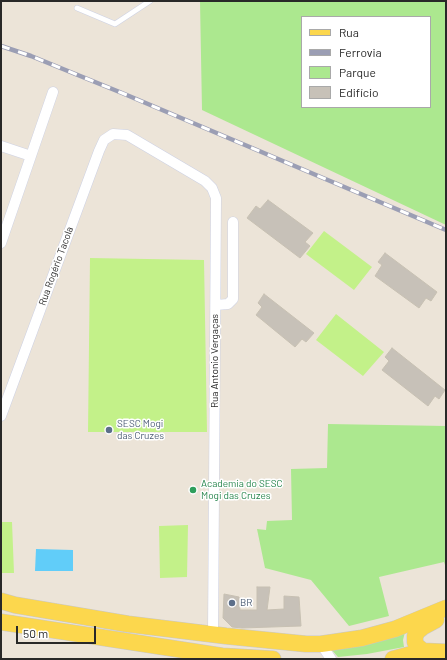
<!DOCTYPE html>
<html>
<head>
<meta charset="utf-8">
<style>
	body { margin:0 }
	#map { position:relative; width:447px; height:660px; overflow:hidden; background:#ece4d8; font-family:Barlow,sans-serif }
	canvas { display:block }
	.frame { position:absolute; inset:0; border:2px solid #282828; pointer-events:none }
	.legend { position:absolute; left:301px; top:16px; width:130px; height:92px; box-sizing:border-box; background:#fff; border:1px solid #a9a9a9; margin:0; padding:5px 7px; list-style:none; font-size:12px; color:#282828 }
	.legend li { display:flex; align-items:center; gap:8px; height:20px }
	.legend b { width:20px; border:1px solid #a9a9a9 }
	.scale { position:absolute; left:16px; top:626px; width:80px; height:18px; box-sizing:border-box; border:2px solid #282828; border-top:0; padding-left:5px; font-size:12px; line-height:14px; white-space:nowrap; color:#282828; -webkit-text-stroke:3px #fff; paint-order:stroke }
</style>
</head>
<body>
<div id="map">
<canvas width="447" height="660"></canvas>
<div class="frame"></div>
<ul class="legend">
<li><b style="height:5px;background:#fcd74d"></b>Rua</li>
<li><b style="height:5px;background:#9b9eb4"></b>Ferrovia</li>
<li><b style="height:11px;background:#ace88f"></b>Parque</li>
<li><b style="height:11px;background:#c7c1b8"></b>Edifício</li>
</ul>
<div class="scale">50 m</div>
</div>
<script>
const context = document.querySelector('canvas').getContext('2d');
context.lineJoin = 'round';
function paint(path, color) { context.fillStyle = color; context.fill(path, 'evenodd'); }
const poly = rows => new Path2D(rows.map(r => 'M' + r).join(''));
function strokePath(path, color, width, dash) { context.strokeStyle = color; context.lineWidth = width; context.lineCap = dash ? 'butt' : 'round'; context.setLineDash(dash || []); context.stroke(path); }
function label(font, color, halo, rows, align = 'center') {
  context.font = font + ' Barlow,sans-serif'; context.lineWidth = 3; context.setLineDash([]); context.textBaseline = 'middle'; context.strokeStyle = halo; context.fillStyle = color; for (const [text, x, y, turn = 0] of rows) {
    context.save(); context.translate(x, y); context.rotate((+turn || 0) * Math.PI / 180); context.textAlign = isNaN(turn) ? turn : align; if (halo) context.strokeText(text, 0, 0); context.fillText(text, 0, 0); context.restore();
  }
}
paint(poly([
	[200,1,446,1,446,225,202,110],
	[302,17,430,17,430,107,302,107],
	[328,424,446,426,446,568,444,562,379,577,389,616,349,626,311,580,265,568,257,529,266,530,267,521,292,520,291,469,327,468],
	[405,632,403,640,404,647,367,654,338,657,330,648]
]), '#ace88f');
paint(poly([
	[324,231,372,267,354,290,306,254],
	[90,258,204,260,207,432,88,432],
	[336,314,384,352,363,376,316,340],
	[1,522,12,522,14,573,1,573],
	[188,525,187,577,160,578,159,526]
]), '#c3f189');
paint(poly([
	[36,549,73,550,73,571,35,571]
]), '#61cdf9');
const building = poly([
	[268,200,313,233,305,242,310,246,300,258,247,218,256,206,260,209,268,200],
	[385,253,437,292,431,301,426,298,419,308,375,276,382,265,378,262,385,253],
	[264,294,314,333,306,342,302,339,295,347,256,315,262,307,258,303,264,294],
	[392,348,445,390,439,399,435,396,428,406,382,370,389,361,385,357,392,348],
	[257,587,270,587,267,610,284,609,284,596,299,597,301,626,242,628,232,627,223,618,224,594,239,597,240,610,257,610,257,587]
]);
paint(building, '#c7c1b8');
strokePath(building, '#c7c0b2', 1);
const service = poly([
	[77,8,115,24,150,1]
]);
const minor = poly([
	[1,146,31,156],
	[1,243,53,92],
	[216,305,228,304,233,299,233,222],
	[1,416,99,151,104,140,113,134,127,135,205,181,212,188,216,198,213,634],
	[321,644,331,659]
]);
const primary = poly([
	[1,601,15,605,128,624,226,636,306,644,321,644,362,638,395,629,446,608],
	[1,622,222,656,273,659],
	[423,651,417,646,415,642,415,636,418,631,423,627,436,620],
	[393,659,423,651,446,652]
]);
strokePath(service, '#cdd1e3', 6);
strokePath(minor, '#cdd1e3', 11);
strokePath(primary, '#c7c7c7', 17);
strokePath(service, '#fff', 5);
strokePath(minor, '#fff', 10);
strokePath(primary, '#fcd74d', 16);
const rail = poly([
	[1,46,31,56,122,93,446,230]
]);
strokePath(rail, '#9b9eb4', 4.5);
strokePath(rail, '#fff', 3, [9]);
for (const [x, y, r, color] of [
	[109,430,4,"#5c6f8a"],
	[193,490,4,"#2e9e5b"],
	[232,603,4,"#5c6f8a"]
]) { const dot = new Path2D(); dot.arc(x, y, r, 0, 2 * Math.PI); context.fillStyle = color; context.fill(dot); strokePath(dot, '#fff', 1.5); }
label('10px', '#282828', '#fff', [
	["Rua Rogério Tacola",56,266,-70],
	["Rua Antonio Vergaças",215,361,-90]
]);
label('10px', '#4e5e75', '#fff', [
	["SESC Mogi",117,424],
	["das Cruzes",117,436],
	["BR",240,603]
], 'left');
label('10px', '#27864d', '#fff', [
	["Academia do SESC",201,484],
	["Mogi das Cruzes",201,496]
], 'left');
</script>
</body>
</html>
